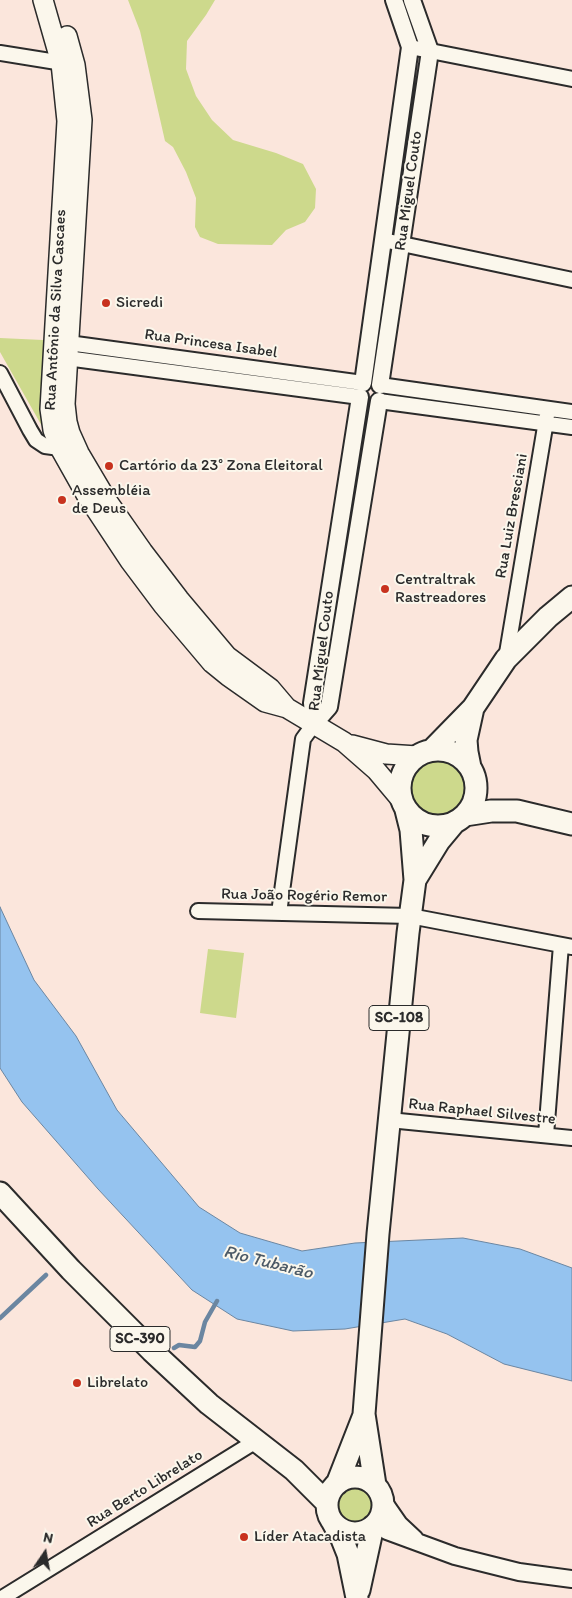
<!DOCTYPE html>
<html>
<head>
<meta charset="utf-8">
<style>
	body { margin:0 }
	#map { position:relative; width:572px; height:1598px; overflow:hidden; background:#fbe6dc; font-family:Itim,sans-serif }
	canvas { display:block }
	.north { position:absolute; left:20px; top:1528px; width:50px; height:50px; -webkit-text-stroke:4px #fbf7ec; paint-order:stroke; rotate:12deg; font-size:14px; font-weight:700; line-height:20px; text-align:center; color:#2b2b2b }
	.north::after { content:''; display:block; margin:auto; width:18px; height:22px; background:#2b2b2b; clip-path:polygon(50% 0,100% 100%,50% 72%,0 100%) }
</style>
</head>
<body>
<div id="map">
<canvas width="572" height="1598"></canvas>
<div class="north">N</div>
</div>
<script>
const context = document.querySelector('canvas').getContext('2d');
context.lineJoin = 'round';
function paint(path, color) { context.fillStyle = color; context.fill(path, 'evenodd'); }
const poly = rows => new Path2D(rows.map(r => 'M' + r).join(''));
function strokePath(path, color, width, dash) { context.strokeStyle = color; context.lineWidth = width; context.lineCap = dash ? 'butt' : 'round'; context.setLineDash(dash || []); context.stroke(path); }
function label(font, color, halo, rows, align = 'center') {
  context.font = font + ' Itim,sans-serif'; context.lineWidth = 4; context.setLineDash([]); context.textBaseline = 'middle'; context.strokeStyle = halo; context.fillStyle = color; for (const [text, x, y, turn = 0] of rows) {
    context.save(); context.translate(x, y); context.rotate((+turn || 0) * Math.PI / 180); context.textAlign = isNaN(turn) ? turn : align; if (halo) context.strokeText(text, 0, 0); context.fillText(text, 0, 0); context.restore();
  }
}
paint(poly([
	[128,0,215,0,206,15,187,41,186,69,196,96,212,120,233,140,276,153,303,164,316,189,315,208,305,222,286,230,272,245,218,244,200,237,195,227,196,198,186,172,173,147,165,141,140,31],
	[0,338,43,340,43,428,0,352],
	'405 788a32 32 0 1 1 64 0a32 32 0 1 1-64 0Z',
	[208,949,244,953,236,1018,200,1013],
	'336 1504a19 19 0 1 1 38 0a19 19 0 1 1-38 0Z'
]), '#cdd98c');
const water = poly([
	[0,907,34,980,76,1036,117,1110,199,1207,240,1233,302,1251,355,1243,463,1238,520,1249,572,1268,572,1381,504,1364,447,1334,405,1319,345,1329,293,1331,237,1319,192,1290,98,1189,22,1102,0,1068,0,907]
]);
paint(water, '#95c3ef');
strokePath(water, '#6b86a1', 1);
strokePath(poly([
	[0,1318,46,1275],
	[174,1348,179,1345,195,1347,200,1341,205,1322,217,1301]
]), '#6b86a1', 4.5);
const minor = poly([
	[410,47,572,79],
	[0,53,69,64],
	[383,240,572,280],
	[61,342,363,383],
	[59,357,360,397],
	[0,373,30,430,36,440,45,446,60,448],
	[380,385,572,412],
	[379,401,572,427],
	[506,659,548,409],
	[198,911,410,916,572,947],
	[279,913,303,739,314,724],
	[389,1120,572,1138],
	[546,1135,561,945],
	[2,1598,256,1441]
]);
const tertiary = poly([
	[363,383,410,47,394,0],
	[380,385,430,51,412,0],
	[314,724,329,707,379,401],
	[314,724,312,703,360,397],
	[383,1501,399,1524,415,1539],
	[376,1523,387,1531,455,1556,519,1572,572,1579]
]);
const secondary = poly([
	[43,0,61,63,67,121,50,409,53,430,60,448,87,496,130,561,163,605,212,663,228,676,265,702,287,708,344,742,376,770,402,801],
	[67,36,75,65,82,120,65,404,67,422,70,433,79,453,108,502,143,552,179,599,227,656,270,688,287,708],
	[352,745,386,754,417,756]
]);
const primary = poly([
	'400 788a38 38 0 1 1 76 0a38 38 0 1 1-76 0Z',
	[432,750,473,708,506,659,548,617,572,597],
	[470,767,467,752,466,740,473,708],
	[465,815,491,811,517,811,572,824],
	[415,880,439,841,454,823],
	[0,1193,71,1270,152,1351,209,1404,294,1470,327,1503],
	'327 1505a28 28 0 1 1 56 0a28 28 0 1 1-56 0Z',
	[337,1484,364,1415],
	[375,1485,364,1414,378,1234,408,933,415,880,411,830,406,810],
	[332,1521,342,1539,348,1554,357,1598],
	[359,1590,373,1526]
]);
strokePath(minor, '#2b2b2b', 18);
strokePath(tertiary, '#2b2b2b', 20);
strokePath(secondary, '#2b2b2b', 22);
strokePath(primary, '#2b2b2b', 25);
strokePath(minor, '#fbf7ec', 14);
strokePath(tertiary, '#fbf7ec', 16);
strokePath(secondary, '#fbf7ec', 19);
strokePath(primary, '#fbf7ec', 21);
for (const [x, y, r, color] of [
	[106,303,5,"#c8321e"],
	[109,466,5,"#c8321e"],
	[62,500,5,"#c8321e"],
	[385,589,5,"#c8321e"],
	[77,1383,5,"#c8321e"],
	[244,1537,5,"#c8321e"]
]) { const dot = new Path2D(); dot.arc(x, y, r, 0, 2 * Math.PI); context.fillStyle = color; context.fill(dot); strokePath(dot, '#fbf7ec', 2); }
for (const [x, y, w] of [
	[399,1018,60],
	[140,1339,60]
]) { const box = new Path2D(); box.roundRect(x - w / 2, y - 12.5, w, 25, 4); context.fillStyle = '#fbf7ec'; context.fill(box); strokePath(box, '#2b2b2b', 1); }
label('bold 15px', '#2b2b2b', null, [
	["SC-108",399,1018],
	["SC-390",140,1339]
]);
label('16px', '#2b2b2b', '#fbf7ec', [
	["Rua Miguel Couto",409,191,-82],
	["Rua Antônio da Silva Cascaes",56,310,-87],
	["Rua Princesa Isabel",211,344,8],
	["Rua Luiz Bresciani",512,516,-80],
	["Rua Miguel Couto",322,651,-83],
	["Rua João Rogério Remor",304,896,1],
	["Rua Raphael Silvestre",482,1112,6],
	["Rua Berto Librelato",145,1489,-32]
]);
label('16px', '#2b2b2b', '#fbf7ec', [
	["Sicredi",116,303],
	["Cartório da 23° Zona Eleitoral",119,466],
	["Assembléia",72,491],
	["de Deus",72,509],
	["Centraltrak",395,580],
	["Rastreadores",395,598],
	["Librelato",87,1383],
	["Líder Atacadista",254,1537]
], 'left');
label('italic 18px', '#4b5966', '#fbf7ec', [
	["Rio Tubarão",268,1263,14]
]);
</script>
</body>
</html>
